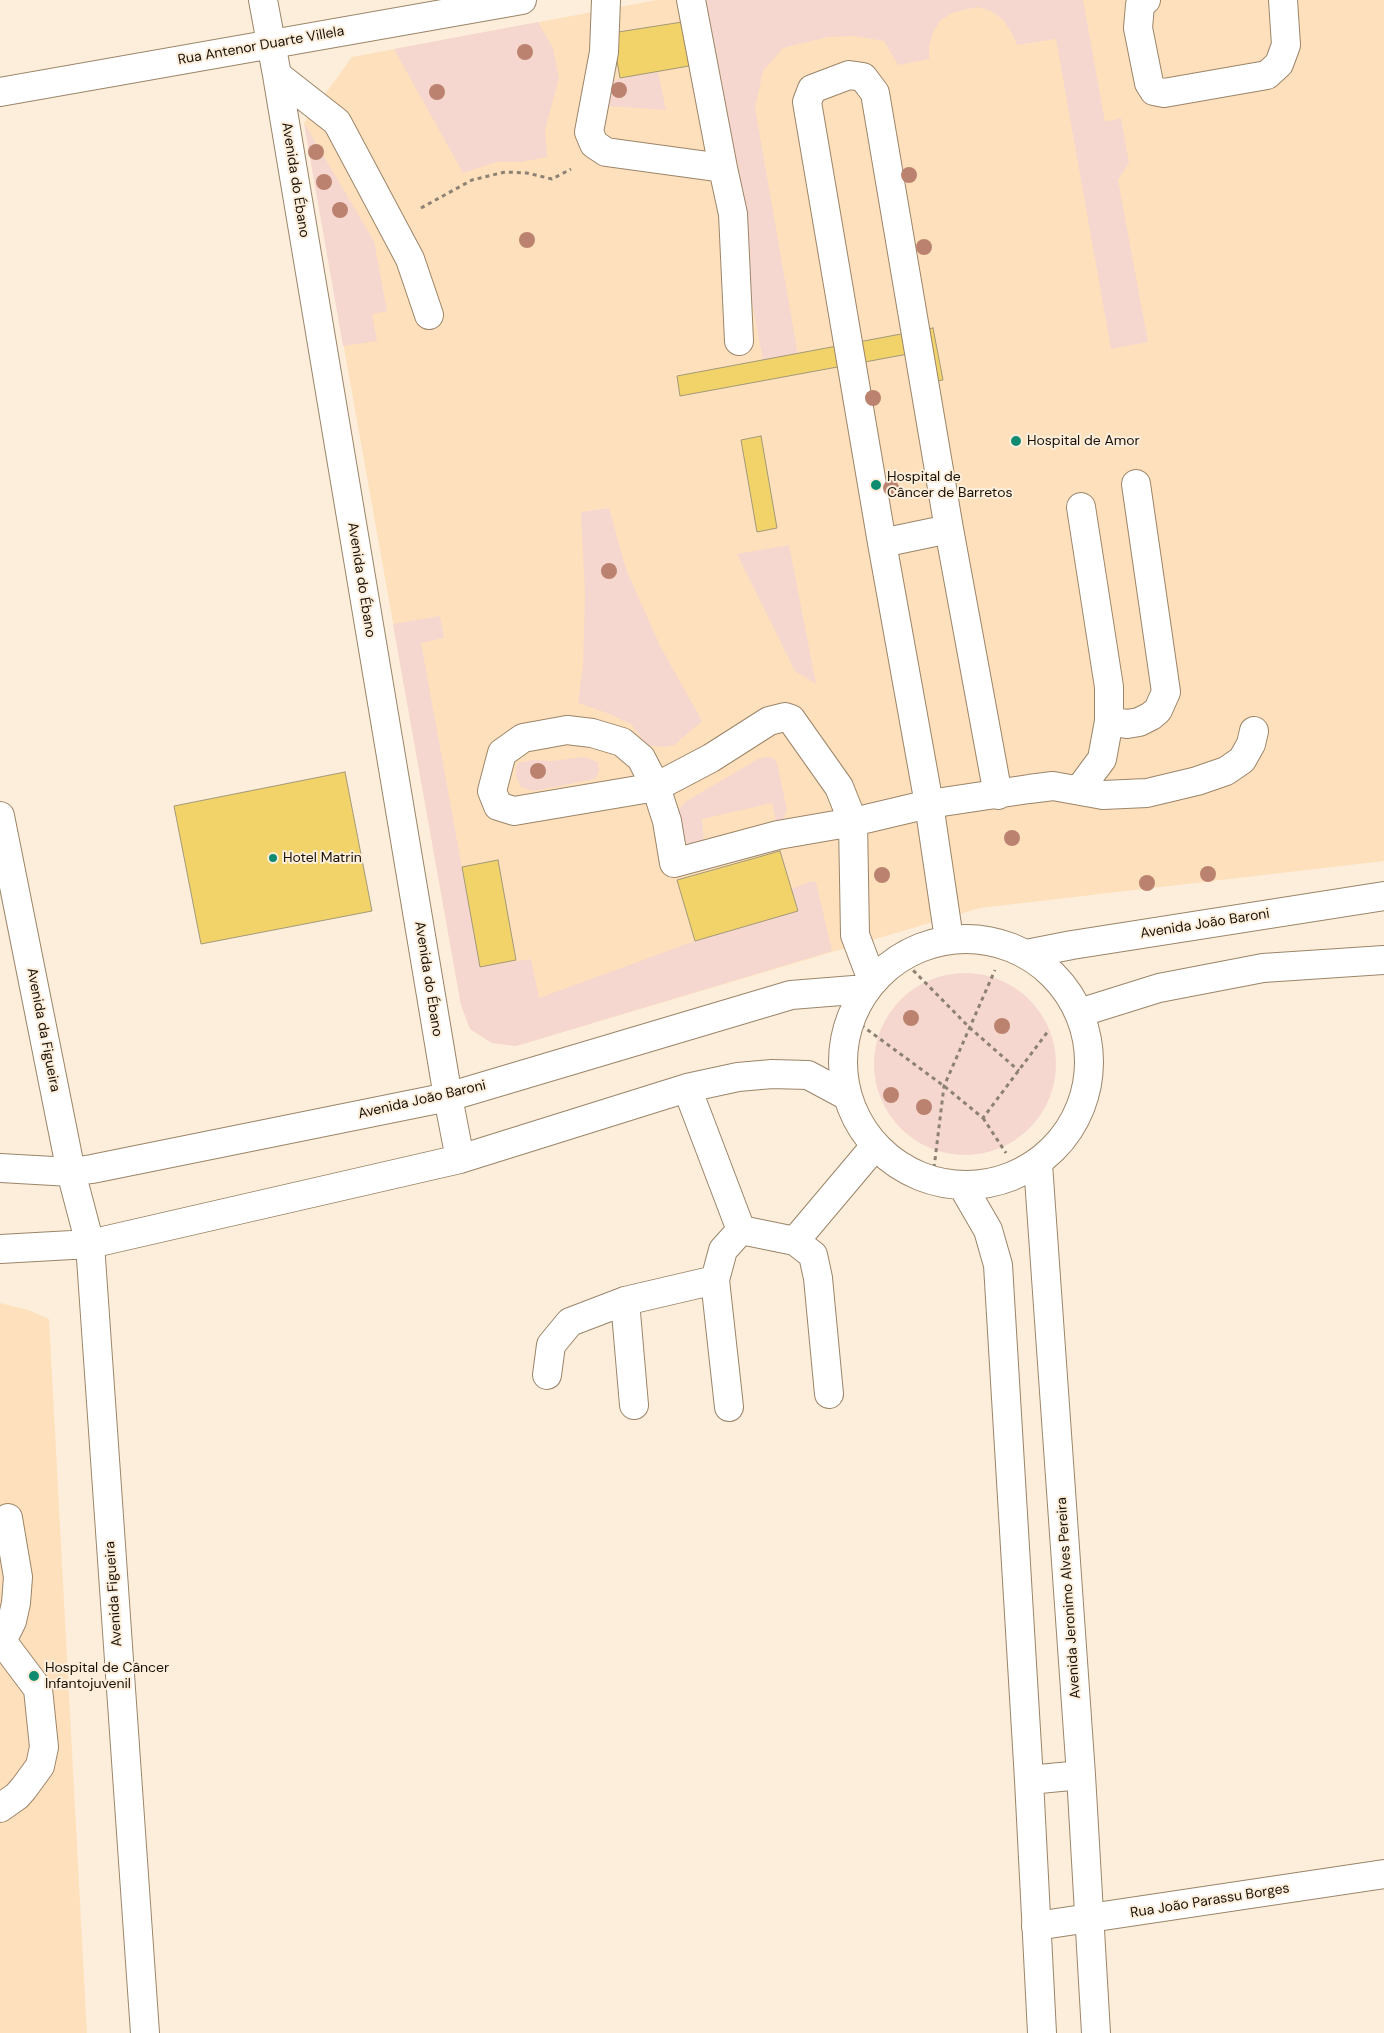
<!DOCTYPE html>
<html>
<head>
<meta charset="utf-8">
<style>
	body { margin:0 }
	canvas { display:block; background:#fceedb }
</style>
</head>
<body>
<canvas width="1384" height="2033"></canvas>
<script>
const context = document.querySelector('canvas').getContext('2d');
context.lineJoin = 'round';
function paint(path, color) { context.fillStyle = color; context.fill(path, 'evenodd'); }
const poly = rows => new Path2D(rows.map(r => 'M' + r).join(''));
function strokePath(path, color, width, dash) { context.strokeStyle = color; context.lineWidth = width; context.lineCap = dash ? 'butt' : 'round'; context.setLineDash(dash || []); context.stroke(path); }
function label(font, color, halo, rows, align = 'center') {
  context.font = font + ' "DM Sans",sans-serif'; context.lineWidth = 4; context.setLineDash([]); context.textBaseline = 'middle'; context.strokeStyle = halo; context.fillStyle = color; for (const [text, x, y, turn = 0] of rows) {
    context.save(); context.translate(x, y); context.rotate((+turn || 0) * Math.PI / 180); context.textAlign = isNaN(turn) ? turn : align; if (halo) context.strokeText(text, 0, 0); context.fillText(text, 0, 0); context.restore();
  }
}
paint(poly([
	[657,0,1384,0,1384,861,980,908,516,1046,492,1043,470,1029,461,1005,304,123,352,57],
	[0,1303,28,1310,49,1319,87,2033,0,2033]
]), '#fee0bc');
paint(poly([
	[696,0,1083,0,1105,122,1121,118,1129,163,1118,180,1148,342,1111,349,1056,39,1017,45,1011,31,1003,20,991,11,977,7,951,13,940,21,933,32,929,46,929,59,898,65,884,41,854,36,828,37,783,48,763,71,755,108,799,361,764,366],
	[538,22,553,48,559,78,545,130,547,157,521,162,496,162,463,173,394,49],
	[658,72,666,110,608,106,607,81],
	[304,123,374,241,387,311,372,314,377,341,343,346],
	[609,508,626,569,660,646,702,721,674,745,664,747,647,745,631,724,607,713,578,703,583,666,585,595,581,512],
	[789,545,816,684,795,671,737,554],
	[440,616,444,638,421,643,480,967,531,959,539,998,695,941,797,911,791,889,811,881,816,882,832,951,516,1046,492,1043,470,1029,461,1005,393,624],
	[585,757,598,762,599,772,595,779,533,791,521,787,516,776,517,763,534,760,551,761],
	[766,757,773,758,777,763,787,810,784,817,777,826,772,803,702,819,704,843,689,847,673,816,685,802,758,759],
	'874 1064a91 91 0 1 1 182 0a91 91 0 1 1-182 0Z'
]), '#f5d7cf');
const building = poly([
	[682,22,689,66,620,78,612,33,682,22],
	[933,328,943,380,925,383,919,352,680,396,677,376,933,328],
	[761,436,777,528,757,532,741,440,761,436],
	[345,772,372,911,201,944,174,806,345,772],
	[780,851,798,911,695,941,677,880,780,851],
	[498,860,516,960,480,967,462,867,498,860]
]);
paint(building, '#f2d36a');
strokePath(building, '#a39978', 1);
const minor = poly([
	[263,0,277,75,448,1097,460,1159],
	[606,0,604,52,589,132,594,144,606,152,723,168,691,0],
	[1146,0,1140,5,1138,28,1149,83,1154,91,1164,93,1267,75,1279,64,1286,45,1283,0],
	[277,75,337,122,410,259,429,315],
	[0,92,522,0],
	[723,168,733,214,739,341],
	[949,529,998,795],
	[882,543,949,529,875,93,863,77,849,75,812,89,807,102,882,543,929,804,949,939],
	[1109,721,1127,724,1139,722,1151,716,1158,710,1166,692,1136,484],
	[1079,790,1102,759,1109,721,1109,687,1081,507],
	[0,816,71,1172,90,1244,145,2033],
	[872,980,855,935,853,822,839,787,791,719,785,717,769,721,711,758,656,787,514,811,498,806,492,791,502,753,523,738,567,730,592,733,622,742,641,758,656,787,667,821,674,863,778,835,853,822,929,804,1029,789,1053,786,1103,795,1147,793,1197,781,1226,771,1242,760,1251,744,1254,731],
	[687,1088,741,1230,795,1241,813,1255,818,1278,829,1394],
	[0,1168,71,1172,92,1169,448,1097,791,995,866,989],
	[795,1241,875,1146],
	[0,1249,90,1244,460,1159,687,1088,738,1077,772,1074,808,1075,847,1096],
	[625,1301,634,1405],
	[547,1375,551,1345,570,1322,625,1301,715,1280],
	[729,1407,715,1280,723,1250,741,1230],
	[0,1639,2,1641,12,1621,16,1603,18,1577,8,1518],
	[0,1644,2,1641,38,1689,44,1747,40,1766,24,1788,17,1796,0,1808],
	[1036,1926,1384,1874]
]);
const major = poly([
	'843 1062a123 123 0 1 1 246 0a123 123 0 1 1-246 0Z',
	[1026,954,1072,945,1384,896],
	[1079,1013,1159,988,1263,968,1384,960],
	[1038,1164,1081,1775,1096,2033],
	[963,1187,988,1230,998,1265,1029,1780,1042,2033],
	[1029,1780,1081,1775]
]);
strokePath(minor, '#9b8569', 30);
strokePath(major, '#9b8569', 30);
strokePath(poly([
	[421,208,472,180,505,172,527,173,552,179,571,169],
	[902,959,970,1028,1019,1071],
	[861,1025,944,1086,983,1118,1049,1030],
	[983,1118,1006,1153],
	[934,1168,944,1086,995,970]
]), '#8c8172', 3, [4, 4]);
strokePath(minor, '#fff', 28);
strokePath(major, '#fff', 28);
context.fillStyle = '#bb836f';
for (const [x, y] of [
	[525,52],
	[619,90],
	[437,92],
	[316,152],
	[909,175],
	[324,182],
	[340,210],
	[527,240],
	[924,247],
	[873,398],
	[891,488],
	[609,571],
	[538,771],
	[1012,838],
	[1208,874],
	[882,875],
	[1147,883],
	[911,1018],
	[1002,1026],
	[891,1095],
	[924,1107]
]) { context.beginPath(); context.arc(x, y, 8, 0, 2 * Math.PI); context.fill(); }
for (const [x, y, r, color] of [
	[1016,441,6,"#0f8c70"],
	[876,485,6,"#0f8c70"],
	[273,858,5,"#0f8c70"],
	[34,1676,6,"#0f8c70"]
]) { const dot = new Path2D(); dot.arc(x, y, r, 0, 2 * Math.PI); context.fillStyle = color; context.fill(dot); strokePath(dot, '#fceedb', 2); }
label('14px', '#191106', '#fceedb', [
	["Rua Antenor Duarte Villela",261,46,-10],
	["Avenida do Ébano",295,180,81],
	["Avenida do Ébano",361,580,81],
	["Avenida João Baroni",1205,924,-9],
	["Avenida do Ébano",428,979,81],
	["Avenida da Figueira",43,1030,79],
	["Avenida João Baroni",422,1100,-13],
	["Avenida Figueira",114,1594,-94],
	["Avenida Jeronimo Alves Pereira",1069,1598,-94],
	["Rua João Parassu Borges",1210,1901,-9]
]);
label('14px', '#191106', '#fceedb', [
	["Hospital de Amor",1027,441],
	["Hospital de",887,477],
	["Câncer de Barretos",887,493],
	["Hotel Matrin",283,858],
	["Hospital de Câncer",45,1668],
	["Infantojuvenil",45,1684]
], 'left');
</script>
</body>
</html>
